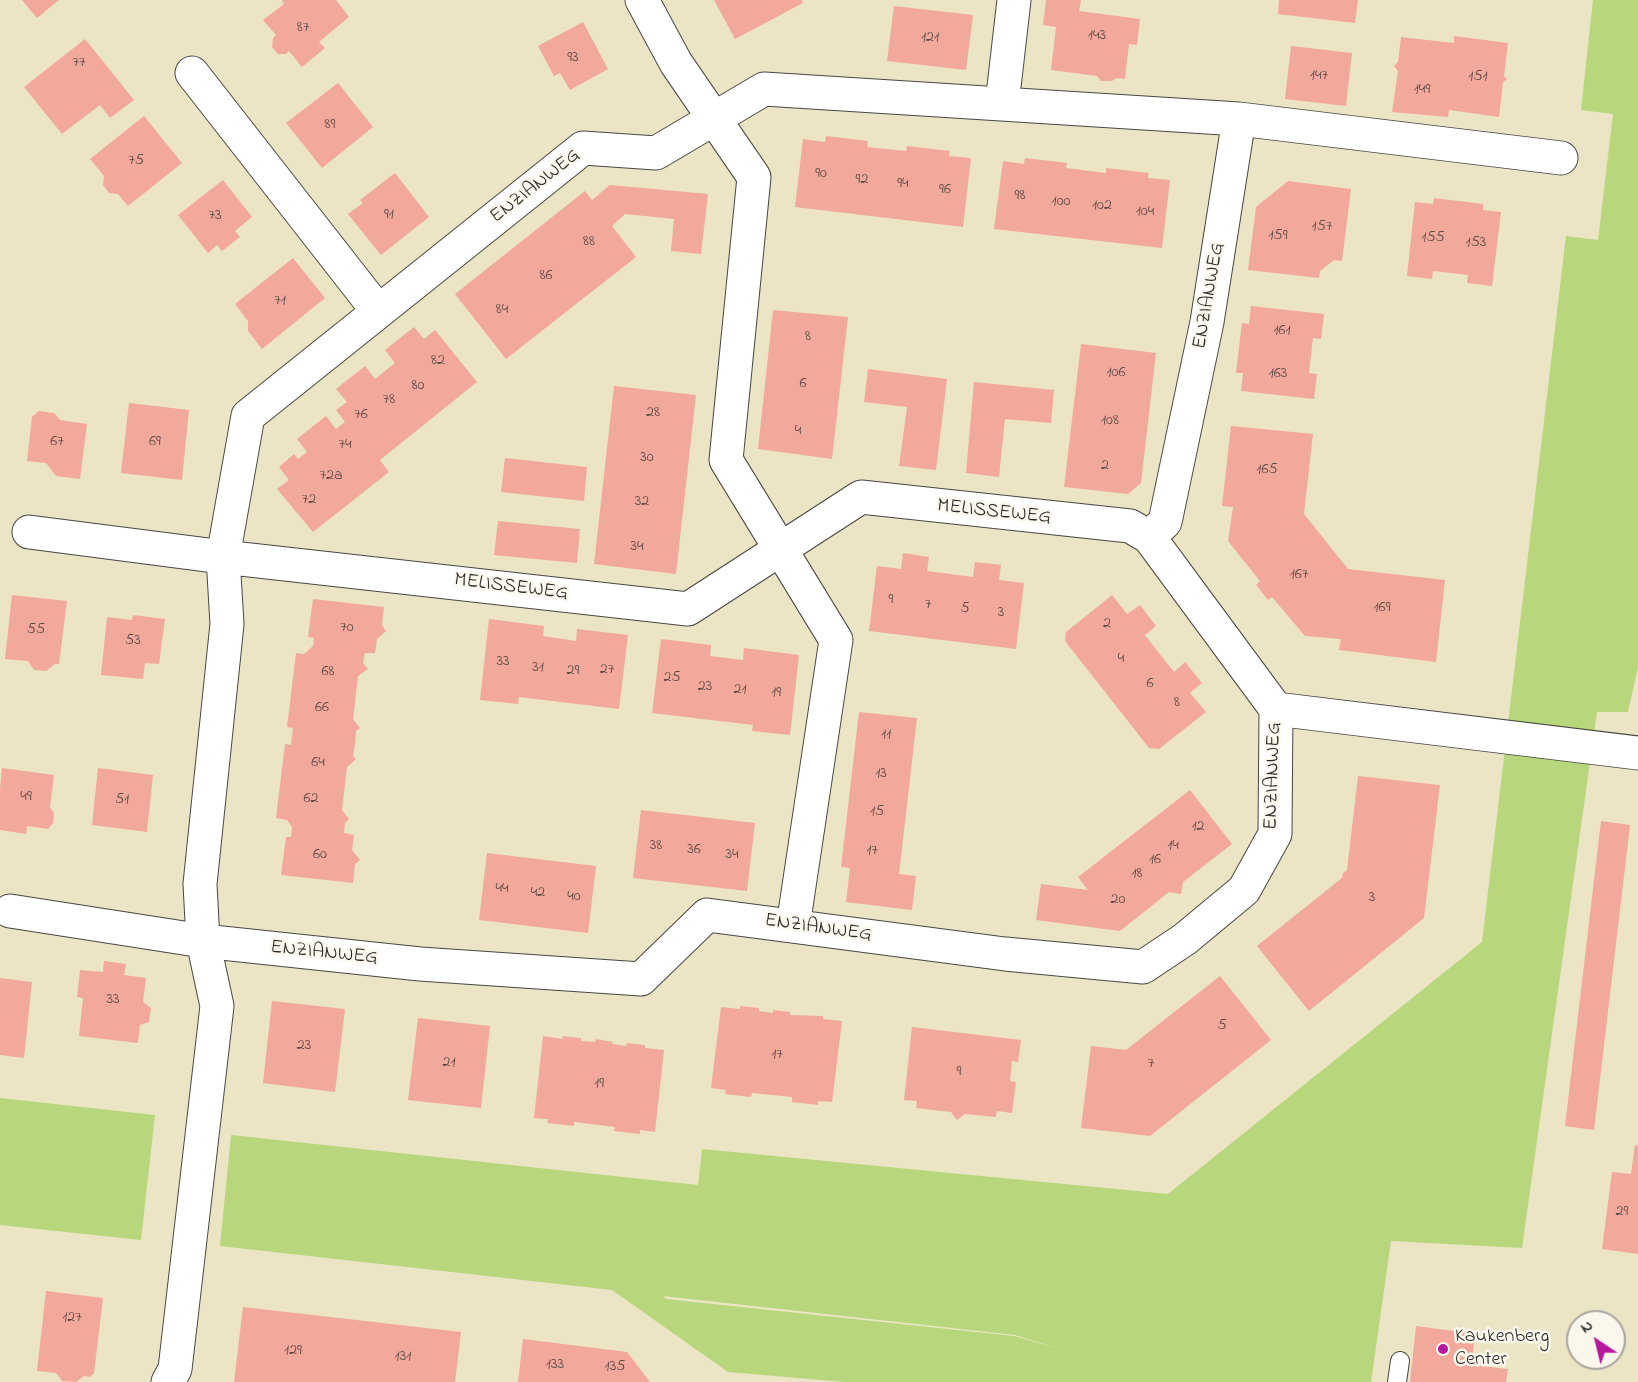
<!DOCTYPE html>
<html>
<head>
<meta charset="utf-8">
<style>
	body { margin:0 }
	#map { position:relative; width:1638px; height:1382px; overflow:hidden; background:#ebe5c6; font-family:"Indie Flower",sans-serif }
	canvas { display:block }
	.north { position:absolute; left:1566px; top:1310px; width:60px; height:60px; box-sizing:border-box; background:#fbf7ec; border:2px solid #a8a59f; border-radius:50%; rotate:325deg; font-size:16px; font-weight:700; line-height:24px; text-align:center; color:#2b2b2b }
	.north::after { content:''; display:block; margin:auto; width:21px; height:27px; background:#b5179e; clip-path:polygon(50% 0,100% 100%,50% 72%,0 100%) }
</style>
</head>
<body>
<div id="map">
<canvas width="1638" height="1382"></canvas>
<div class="north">N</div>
</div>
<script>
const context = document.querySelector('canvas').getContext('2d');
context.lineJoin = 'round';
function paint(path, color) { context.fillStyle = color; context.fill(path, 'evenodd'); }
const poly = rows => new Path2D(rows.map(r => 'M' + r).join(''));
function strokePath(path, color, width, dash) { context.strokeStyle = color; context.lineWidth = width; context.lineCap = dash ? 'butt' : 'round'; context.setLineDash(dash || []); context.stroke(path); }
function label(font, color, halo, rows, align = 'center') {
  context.font = font + ' "Indie Flower",sans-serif'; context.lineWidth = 5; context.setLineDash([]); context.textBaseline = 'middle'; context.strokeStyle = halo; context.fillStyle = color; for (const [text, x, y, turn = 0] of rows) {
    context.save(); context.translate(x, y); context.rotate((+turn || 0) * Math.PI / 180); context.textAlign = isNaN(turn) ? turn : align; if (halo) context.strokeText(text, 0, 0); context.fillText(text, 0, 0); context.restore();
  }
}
paint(poly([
	[1593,0,1638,0,1638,667,1628,712,1597,712,1522,1248,1391,1241,1371,1382,845,1382,728,1372,612,1290,220,1246,231,1135,698,1185,702,1149,1168,1194,1482,942,1566,236,1598,240,1613,114,1581,110],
	[663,1296,1015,1335,1060,1349,1014,1336,666,1299],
	[0,1098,155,1115,141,1240,0,1225]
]), '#b8d67c');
paint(poly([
	[22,0,59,0,37,18],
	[283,0,336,0,349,17,319,42,325,48,302,67,289,51,286,54,278,54,272,47,273,38,276,35,263,20,284,4,282,1],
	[714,0,802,0,803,3,735,39],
	[1046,0,1081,0,1079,11,1140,19,1137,45,1129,44,1125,79,1116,78,1112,81,1101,81,1097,76,1051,70,1056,27,1043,25],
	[1279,0,1358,0,1355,23,1278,14],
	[894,6,973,15,966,70,887,61],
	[583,22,608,69,570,90,560,73,554,76,538,46],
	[1454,36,1508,43,1504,76,1507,79,1503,82,1499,117,1449,110,1448,117,1392,112,1398,71,1394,66,1398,62,1401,37,1454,43],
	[85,39,134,100,110,118,100,105,62,134,24,87],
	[1291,46,1352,53,1346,106,1285,99],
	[338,83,373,127,322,168,286,123],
	[144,116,182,163,128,206,118,194,109,193,103,185,104,176,90,159],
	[826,136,868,141,867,147,906,151,907,146,950,151,949,156,971,158,963,227,795,207,803,139,825,142],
	[1025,158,1067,163,1066,168,1106,173,1106,168,1149,173,1148,178,1170,180,1162,248,994,229,1003,161,1024,164],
	[395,173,429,217,381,255,348,214,363,203,360,200],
	[223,180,252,217,235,231,240,237,222,251,217,245,208,253,178,215],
	[1288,181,1351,189,1342,261,1334,260,1320,271,1319,278,1248,270,1256,207],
	[610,185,708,194,701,254,671,251,674,219,625,214,612,226,636,257,506,359,455,294,585,191,592,200],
	[1434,198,1483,204,1483,210,1501,212,1492,286,1467,283,1468,275,1433,271,1432,279,1407,276,1415,202,1433,204],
	[293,258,325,298,262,349,248,331,248,321,235,304],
	[1251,306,1324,314,1321,339,1313,338,1309,373,1317,374,1314,399,1241,391,1243,373,1236,373,1239,347,1242,323,1249,324],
	[773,310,848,317,832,459,758,449],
	[414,327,424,339,435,330,477,382,380,460,389,472,313,532,277,489,289,480,279,467,294,454,298,459,307,452,297,439,326,416,336,429,345,422,336,410,347,402,336,389,365,366,375,379,395,363,385,350],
	[1081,344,1156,353,1141,483,1128,494,1064,487],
	[868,369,947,379,936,470,899,466,907,407,864,402],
	[974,382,1054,390,1051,423,1005,419,999,477,966,473],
	[614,386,696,395,676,574,594,564],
	[129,403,189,410,182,480,121,473],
	[39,411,54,413,60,420,87,424,80,479,56,476,46,463,27,461,32,417],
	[1231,426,1313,434,1304,514,1348,569,1445,580,1436,662,1339,650,1341,639,1305,636,1272,597,1268,600,1256,585,1260,581,1228,541,1233,507,1222,506],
	[505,458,587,467,584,501,501,492],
	[498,521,580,529,577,563,494,555],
	[903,553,929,557,927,571,973,577,975,562,1001,565,999,580,1024,583,1016,649,869,631,877,566,901,569],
	[12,595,67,601,59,664,55,664,46,671,34,670,28,661,5,659],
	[1112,595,1127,614,1140,605,1156,626,1145,635,1159,653,1174,672,1185,662,1202,683,1190,693,1206,712,1159,749,1149,748,1065,641,1066,632],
	[313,599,384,607,382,625,386,631,377,639,375,653,365,653,363,663,368,669,358,676,353,719,360,728,356,731,355,744,353,756,356,759,347,767,342,810,349,819,345,823,344,833,354,835,352,850,360,860,355,864,353,883,281,875,286,837,291,837,292,827,287,820,276,818,285,744,291,745,292,736,293,728,287,727,296,653,304,654,313,646,314,638,308,637],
	[133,615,165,619,159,664,145,663,143,679,101,675,107,617,132,620],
	[489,619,544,626,543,636,576,641,577,629,628,635,619,709,519,697,518,704,480,700],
	[661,639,711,645,710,656,743,660,744,648,799,655,790,735,752,731,753,725,652,713],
	[859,712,917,718,899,874,916,876,912,910,846,902,850,868,841,867],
	[2,768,54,775,50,807,54,813,53,823,48,829,27,826,26,834,0,830,0,788],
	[98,768,153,775,147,832,92,825],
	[1358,776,1440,785,1424,918,1309,1011,1257,946,1342,878,1343,873,1347,870],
	[1190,790,1232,844,1183,882,1181,894,1169,892,1120,931,1036,920,1041,884,1088,890,1078,877],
	[641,810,755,823,747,891,633,878],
	[1601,821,1630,825,1594,1130,1565,1126],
	[487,853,596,866,588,933,479,920],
	[104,961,126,964,124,975,146,978,143,1002,151,1008,149,1022,140,1025,138,1043,79,1036,83,998,77,997,80,970,103,972],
	[1220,976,1271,1040,1150,1136,1081,1128,1091,1046,1126,1050],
	[0,978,32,982,24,1058,0,1055],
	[272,1001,345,1009,335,1092,263,1083],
	[740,1006,759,1008,759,1011,773,1013,773,1010,790,1012,790,1015,823,1016,823,1019,842,1021,832,1102,818,1101,818,1105,792,1102,792,1097,752,1093,751,1097,725,1094,726,1090,711,1088,721,1007,740,1009],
	[418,1018,490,1026,481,1108,408,1100],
	[912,1027,1021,1040,1018,1062,1012,1061,1010,1081,1016,1082,1012,1113,997,1111,996,1117,965,1114,957,1120,951,1112,916,1108,917,1101,904,1100],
	[543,1036,563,1039,562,1036,581,1038,581,1041,595,1042,596,1039,613,1042,612,1044,627,1046,626,1043,645,1045,645,1048,664,1050,655,1132,640,1130,640,1134,614,1131,615,1127,574,1122,574,1126,547,1123,548,1119,534,1118],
	[1635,1145,1638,1146,1638,1254,1602,1249,1612,1172,1631,1174],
	[46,1291,103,1298,94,1373,90,1377,84,1376,76,1382,62,1381,56,1373,37,1371],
	[243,1307,461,1332,455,1382,234,1382],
	[1416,1326,1475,1334,1472,1365,1508,1369,1506,1382,1410,1382],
	[523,1339,627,1352,650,1382,518,1382]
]), '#f2a89a');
const lane = poly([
	[1397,1382,1400,1361]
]);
const street = poly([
	[642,0,676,63,754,177,726,460,836,640,793,926],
	[192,73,378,311],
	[1002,104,1014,0],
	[1149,537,1165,522,1207,322,1239,119],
	[1276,709,1638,753],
	[10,911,203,941,420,964,641,979,707,915,1005,954,1143,967,1185,939,1244,890,1275,834,1276,709,1149,537,1130,526,861,497,688,609,223,557,29,532],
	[168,1382,175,1369,217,1006,203,941,200,884,227,624,223,557,248,416,583,148,656,153,764,89,1239,119,1561,158]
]);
strokePath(lane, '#484742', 20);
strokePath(street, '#484742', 35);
strokePath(lane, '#fff', 18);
strokePath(street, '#fff', 33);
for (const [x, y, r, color] of [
	[1443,1349,6,"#b5179e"]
]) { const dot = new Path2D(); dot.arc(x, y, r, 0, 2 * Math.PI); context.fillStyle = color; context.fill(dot); strokePath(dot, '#fbf7ec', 2); }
label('16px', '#5d4a47', null, [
	["87",303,28],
	["143",1097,36],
	["121",930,38],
	["93",573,58],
	["77",79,63],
	["147",1319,76],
	["151",1478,77],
	["149",1422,90],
	["89",330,125],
	["75",136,161],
	["90",821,174],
	["92",862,180],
	["94",903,184],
	["96",945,190],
	["98",1020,196],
	["100",1061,202],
	["102",1102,206],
	["104",1145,212],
	["91",389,215],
	["73",215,216],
	["157",1322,227],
	["159",1278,236],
	["155",1433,238],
	["88",589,242],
	["153",1476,243],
	["86",546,276],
	["71",280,301],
	["84",502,310],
	["161",1282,331],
	["8",808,337],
	["82",438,361],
	["106",1116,373],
	["163",1278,374],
	["6",803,384],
	["80",418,386],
	["78",389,400],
	["28",653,413],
	["76",361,415],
	["108",1110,421],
	["4",798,431],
	["67",57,442],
	["69",155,442],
	["74",345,445],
	["30",647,458],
	["2",1105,466],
	["165",1267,470],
	["72a",331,476],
	["72",309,500],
	["32",642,502],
	["34",637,547],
	["167",1299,575],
	["9",891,600],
	["7",928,605],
	["169",1382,608],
	["5",965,609],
	["3",1001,613],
	["2",1107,624],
	["70",347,628],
	["55",36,630],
	["53",133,641],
	["4",1121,659],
	["33",503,662],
	["31",538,668],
	["27",607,670],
	["29",573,671],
	["68",328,672],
	["25",672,678],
	["6",1150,684],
	["23",705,687],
	["21",740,690],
	["19",776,693],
	["8",1177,703],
	["66",322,708],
	["11",886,735],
	["64",318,763],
	["13",881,774],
	["49",26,797],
	["62",311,799],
	["51",122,800],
	["15",877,812],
	["12",1198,827],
	["38",656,846],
	["14",1173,846],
	["36",694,850],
	["17",872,851],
	["60",320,855],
	["34",732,855],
	["16",1155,860],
	["18",1137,874],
	["44",502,889],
	["42",538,893],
	["40",574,897],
	["3",1372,898],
	["20",1118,900],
	["33",113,1000],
	["5",1222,1026],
	["23",304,1046],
	["17",777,1055],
	["21",449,1063],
	["7",1151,1064],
	["9",959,1072],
	["19",599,1084],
	["29",1622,1212],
	["127",72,1318],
	["129",293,1351],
	["131",403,1357],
	["133",555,1365],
	["135",615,1367]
]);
label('20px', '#2b2b2b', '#fbf7ec', [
	["ENZIANWEG",536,187,-38],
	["ENZIANWEG",1210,296,-80],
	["MELISSEWEG",994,513,6],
	["MELISSEWEG",511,588,7],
	["ENZIANWEG",1274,776,-88],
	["ENZIANWEG",818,929,8],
	["ENZIANWEG",324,954,6]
]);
label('20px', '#2b2b2b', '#fbf7ec', [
	["Kaukenberg",1455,1338],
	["Center",1455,1361]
], 'left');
</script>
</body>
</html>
